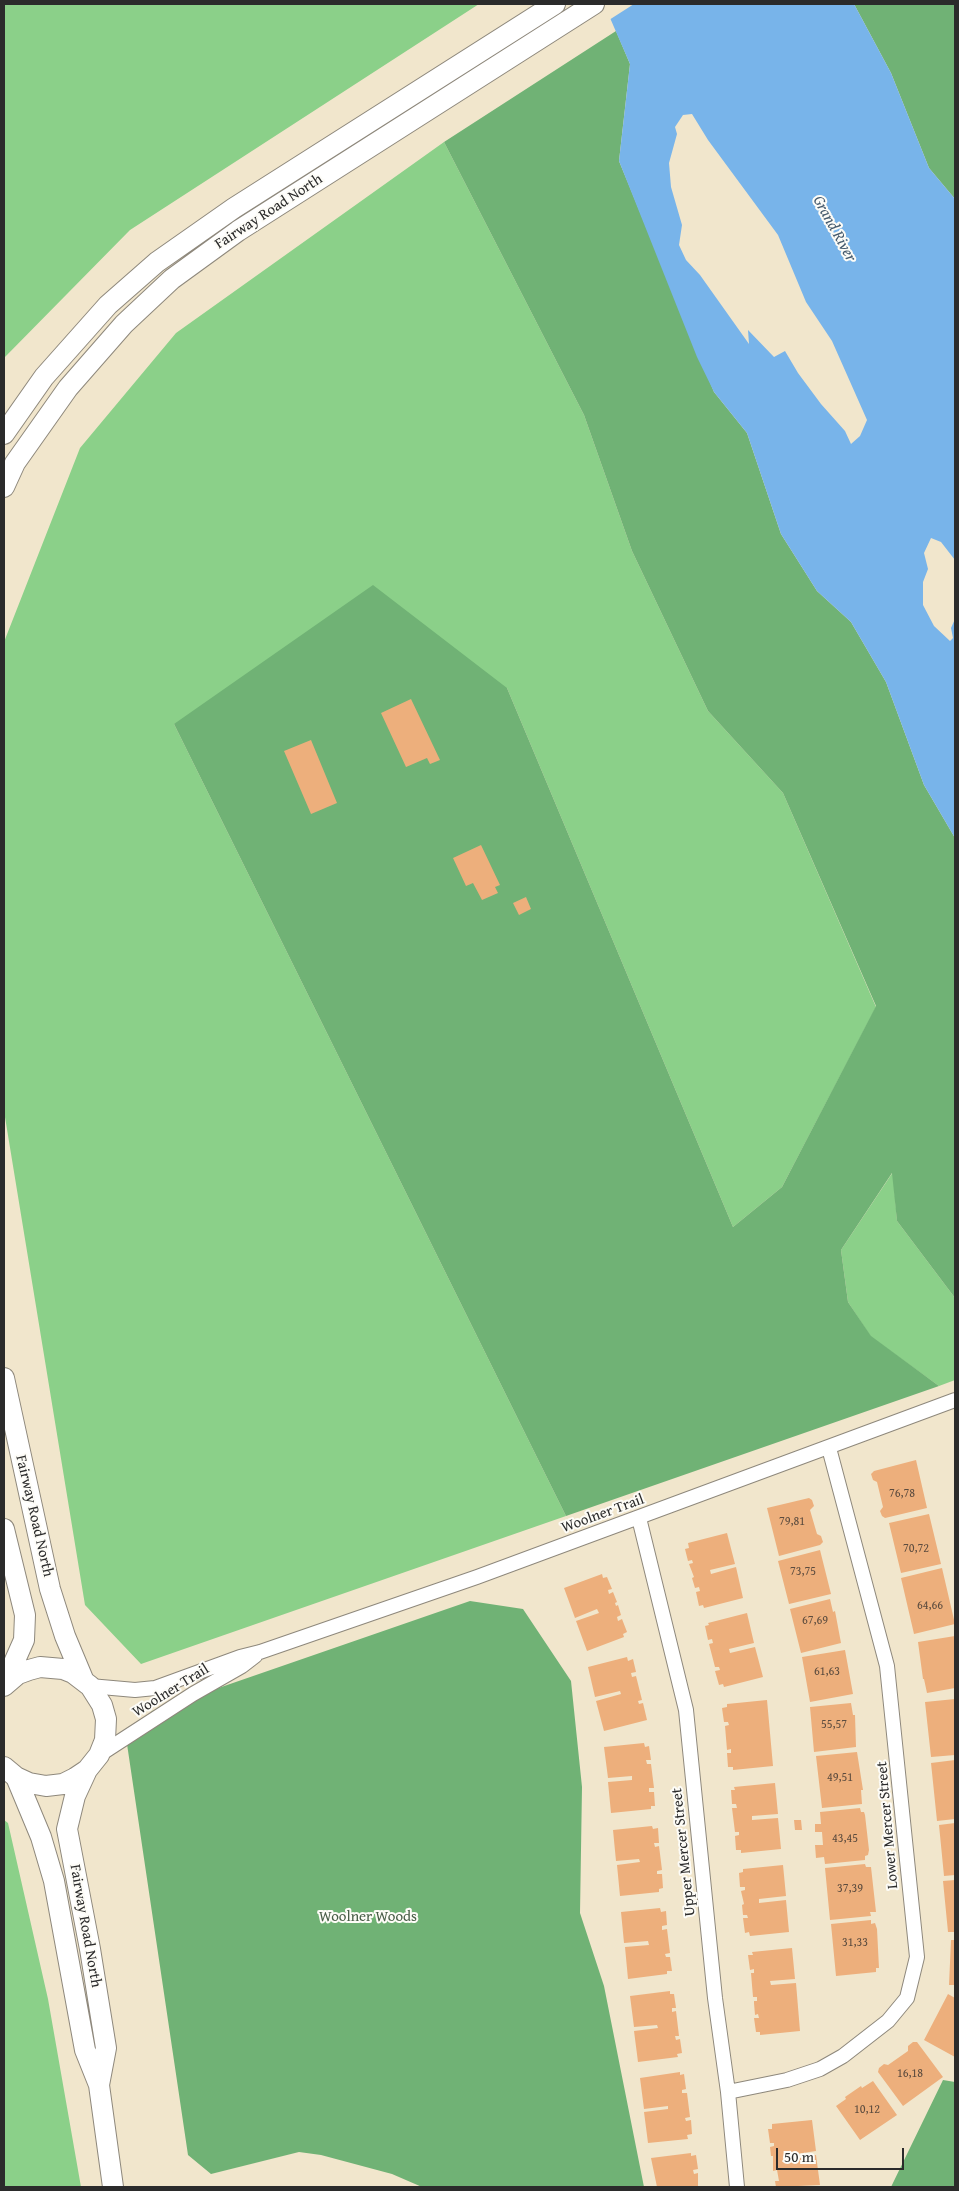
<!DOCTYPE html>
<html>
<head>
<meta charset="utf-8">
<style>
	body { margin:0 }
	#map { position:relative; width:959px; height:2191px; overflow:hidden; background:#f1e6cc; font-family:"Gentium Book Plus",serif }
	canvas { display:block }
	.frame { position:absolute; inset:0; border:5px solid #2b2b2b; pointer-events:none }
	.scale { position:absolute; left:776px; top:2148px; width:128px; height:22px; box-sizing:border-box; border:2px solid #2b2b2b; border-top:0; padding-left:6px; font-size:15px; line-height:18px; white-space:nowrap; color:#2b2b2b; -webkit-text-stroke:4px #fdfcf7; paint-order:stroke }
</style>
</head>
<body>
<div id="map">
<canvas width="959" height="2191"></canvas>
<div class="frame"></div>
<div class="scale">50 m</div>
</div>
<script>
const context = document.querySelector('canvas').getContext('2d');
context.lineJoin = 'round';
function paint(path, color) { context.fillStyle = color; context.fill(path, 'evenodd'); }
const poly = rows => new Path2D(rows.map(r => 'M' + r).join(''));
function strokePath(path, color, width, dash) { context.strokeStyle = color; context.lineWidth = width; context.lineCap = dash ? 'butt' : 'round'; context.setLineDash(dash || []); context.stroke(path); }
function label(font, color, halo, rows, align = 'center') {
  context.font = font + ' "Gentium Book Plus",serif'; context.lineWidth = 4; context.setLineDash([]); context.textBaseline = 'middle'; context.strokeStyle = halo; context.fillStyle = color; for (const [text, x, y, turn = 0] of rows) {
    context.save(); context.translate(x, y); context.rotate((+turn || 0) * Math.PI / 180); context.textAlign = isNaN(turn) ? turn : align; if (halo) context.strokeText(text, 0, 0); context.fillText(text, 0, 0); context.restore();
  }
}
paint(poly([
	[4,4,479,4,130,230,4,358],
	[444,142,584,415,632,551,708,711,783,793,876,1007,782,1187,733,1227,507,688,174,724,566,1516,141,1664,85,1605,4,1111,4,642,80,448,176,333],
	[893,1172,897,1221,955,1298,955,1380,939,1386,871,1337,848,1302,841,1250],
	[4,1820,8,1823,48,1999,81,2187,4,2187]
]), '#8bd089');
paint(poly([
	[854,4,955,4,955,199,929,168,891,73],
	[616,31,630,64,619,161,714,392,747,433,781,534,817,591,851,622,886,682,924,785,955,838,955,1298,897,1221,892,1173,841,1250,848,1302,871,1336,939,1386,566,1516,174,724,373,585,507,688,733,1227,782,1187,876,1006,783,793,708,711,632,551,584,415,444,142],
	[470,1601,523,1609,571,1681,582,1787,580,1913,604,1986,644,2187,422,2187,392,2174,321,2155,299,2152,211,2174,188,2155,127,1744,152,1711],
	[943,2080,955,2082,955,2187,891,2187]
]), '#70b275');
paint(poly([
	[604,4,854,4,891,73,929,168,955,199,955,560,941,542,931,538,924,553,928,569,923,582,923,605,934,626,950,641,953,638,951,628,955,619,955,838,924,785,886,682,851,622,817,591,781,534,747,433,714,392,697,357,619,161,630,64],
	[692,114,708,140,778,235,806,302,832,341,867,420,860,436,851,444,845,431,821,404,798,373,785,351,774,357,748,330,749,344,700,275,686,260,679,245,682,225,671,187,669,163,677,134,675,127,683,115]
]), '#78b4ea');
paint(poly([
	[602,4,634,4,609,20]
]), '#f1e6cc');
paint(poly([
	[411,699,440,760,430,764,427,758,406,767,381,713],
	[311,740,337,803,311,814,284,751],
	[481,845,500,885,495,887,498,893,482,900,473,883,466,886,453,858],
	[526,897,531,909,519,915,513,903],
	[916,1460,927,1508,885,1518,882,1516,880,1511,883,1507,877,1482,873,1480,871,1474,874,1471],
	[809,1498,812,1500,814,1506,810,1510,817,1534,821,1536,823,1542,820,1545,779,1556,767,1508],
	[929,1514,941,1564,901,1573,889,1523],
	[727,1533,735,1564,710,1570,711,1574,736,1567,743,1598,704,1608,703,1605,699,1606,696,1592,700,1591,699,1587,695,1588,692,1578,694,1577,689,1564,693,1563,692,1560,688,1561,685,1549,689,1548,688,1543],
	[820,1550,831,1594,789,1604,778,1561],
	[942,1568,955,1624,914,1634,901,1578],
	[602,1574,603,1578,607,1577,612,1589,608,1590,609,1594,613,1592,617,1602,615,1603,616,1606,618,1605,621,1615,617,1617,618,1621,622,1619,627,1632,623,1634,624,1637,587,1651,576,1621,599,1613,597,1609,575,1618,564,1588],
	[830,1599,833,1612,835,1611,841,1643,801,1653,790,1609],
	[747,1613,754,1643,729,1649,730,1653,755,1647,763,1677,724,1687,723,1684,719,1685,715,1671,720,1670,719,1667,715,1667,709,1644,713,1643,712,1639,708,1640,705,1626,709,1625,708,1623],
	[955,1636,955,1688,927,1693,924,1679,923,1679,918,1642],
	[845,1650,853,1694,810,1702,802,1657],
	[627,1657,628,1661,633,1659,636,1672,631,1673,632,1677,636,1676,642,1700,638,1701,639,1704,643,1703,647,1720,604,1731,596,1701,621,1694,620,1691,595,1697,588,1667],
	[955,1699,955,1755,931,1757,925,1702],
	[767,1700,773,1766,733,1770,733,1767,728,1767,727,1753,731,1753,731,1749,727,1750,725,1726,729,1725,728,1722,724,1722,722,1708,727,1707,727,1704],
	[851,1703,853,1715,855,1715,856,1747,814,1752,810,1707],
	[644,1743,645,1747,649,1746,651,1760,646,1760,647,1764,651,1764,654,1788,649,1788,649,1792,654,1792,655,1806,651,1806,651,1809,611,1813,608,1782,632,1780,632,1776,608,1778,604,1747],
	[857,1752,863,1790,861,1790,862,1804,822,1808,816,1756],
	[955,1760,955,1819,937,1821,931,1763],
	[775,1783,778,1814,752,1816,752,1820,778,1818,781,1849,741,1853,741,1850,736,1850,735,1836,739,1835,739,1832,735,1832,732,1808,737,1808,736,1804,732,1804,731,1790,735,1790,734,1787],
	[860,1808,861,1812,864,1812,865,1815,869,1850,868,1855,865,1856,865,1860,825,1864,824,1857,816,1858,815,1845,823,1845,822,1832,815,1832,815,1824,821,1824,820,1812],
	[794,1820,801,1820,802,1830,795,1830],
	[955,1823,955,1875,944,1876,939,1825],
	[652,1826,653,1829,658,1828,659,1843,654,1843,655,1847,659,1846,662,1870,657,1871,657,1874,662,1874,663,1888,659,1889,659,1892,620,1896,617,1865,640,1862,639,1859,616,1861,613,1830],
	[865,1864,866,1867,871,1867,876,1912,870,1912,871,1916,830,1920,825,1868],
	[783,1865,786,1896,759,1899,759,1903,786,1900,789,1932,750,1936,749,1932,745,1933,743,1918,748,1918,747,1915,743,1915,742,1905,744,1904,741,1891,745,1890,745,1887,740,1887,739,1873,743,1872,743,1869],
	[955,1880,955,1932,948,1932,943,1881],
	[660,1908,661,1912,666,1911,667,1925,662,1926,662,1930,667,1929,670,1953,665,1954,666,1957,670,1957,672,1971,667,1971,667,1974,628,1979,625,1947,649,1945,648,1941,624,1943,621,1912],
	[871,1920,871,1924,875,1923,877,1929,879,1968,876,1968,876,1972,836,1976,831,1924],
	[951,1940,955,1940,955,1985,949,1985],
	[792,1948,795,1979,770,1981,771,1985,796,1983,800,2031,760,2035,760,2032,756,2032,754,2018,759,2018,758,2014,755,2015,754,2003,754,2001,757,2001,757,1997,753,1997,751,1973,754,1973,754,1969,750,1970,748,1955,753,1955,752,1952],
	[670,1991,670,1994,674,1994,676,2008,672,2008,672,2012,676,2011,679,2036,675,2036,676,2040,680,2039,682,2053,677,2054,678,2057,638,2062,634,2031,658,2028,657,2025,634,2027,630,1996],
	[948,1994,955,1998,955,2057,924,2040],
	[913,2042,917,2042,943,2077,903,2106,878,2072,879,2068,884,2064,888,2065,908,2051,908,2046],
	[680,2072,680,2075,684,2074,686,2089,682,2090,682,2093,687,2093,690,2117,685,2118,686,2121,691,2120,692,2134,687,2135,688,2139,648,2143,644,2112,668,2109,668,2106,644,2109,640,2078],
	[873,2081,897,2115,860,2140,836,2106,846,2099,845,2097,861,2086,862,2088],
	[812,2120,816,2151,790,2155,790,2159,816,2155,820,2185,776,2187,775,2181,779,2181,777,2170,773,2171,773,2156,771,2156,770,2147,774,2146,774,2143,770,2143,768,2129,772,2129,772,2124],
	[691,2153,691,2156,696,2155,698,2169,693,2170,694,2174,698,2173,698,2187,657,2187,651,2158]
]), '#edaf7c');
const minor = poly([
	[639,1518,686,1710,715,1998,728,2092,737,2187],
	[90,1686,135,1690,155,1688,240,1657,260,1652,477,1577,955,1400],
	[99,1755,193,1694,242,1666,255,1656],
	[728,2092,787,2080,820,2069,843,2056,888,2021,907,1998,917,1957,887,1666,829,1448]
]);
const secondary = poly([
	[4,434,44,377,108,305,157,262,234,208,555,4],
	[4,487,15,463,68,388,124,324,172,279,238,231,594,4],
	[4,1378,50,1589,65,1636,83,1679],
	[4,1529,25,1615,24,1640,4,1685],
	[4,1686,18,1674,29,1670,40,1667,63,1669,73,1673,90,1686,102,1705,106,1719,105,1740,99,1755,87,1770,75,1778,63,1784,46,1786,29,1783,16,1777,4,1767],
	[87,1770,75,1796,67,1829,90,1949,106,2048,99,2085],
	[16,1777,41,1837,54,1881,85,2050,99,2085,113,2187]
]);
strokePath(minor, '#8e887c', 16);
strokePath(secondary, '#8e887c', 22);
strokePath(minor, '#fff', 14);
strokePath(secondary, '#fff', 20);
label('12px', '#5c4c3f', null, [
	["76,78",902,1494],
	["79,81",792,1522],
	["70,72",916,1549],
	["73,75",803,1572],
	["64,66",930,1606],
	["67,69",815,1621],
	["61,63",827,1672],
	["55,57",834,1725],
	["49,51",840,1778],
	["43,45",845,1839],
	["37,39",850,1889],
	["31,33",855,1943],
	["16,18",910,2074],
	["10,12",867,2110]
]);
label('15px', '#2b2b2b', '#fdfcf7', [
	["Fairway Road North",269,212,-33],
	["Woolner Trail",603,1514,-20],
	["Fairway Road North",34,1516,77],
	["Woolner Trail",171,1691,-32],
	["Lower Mercer Street",888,1825,-95],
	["Upper Mercer Street",684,1852,-96],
	["Fairway Road North",85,1926,80]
]);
label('15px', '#485d47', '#fdfcf7', [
	["Woolner Woods",368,1917]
]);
label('italic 16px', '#465b6e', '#fdfcf7', [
	["Grand River",834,229,61]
]);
</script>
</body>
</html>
